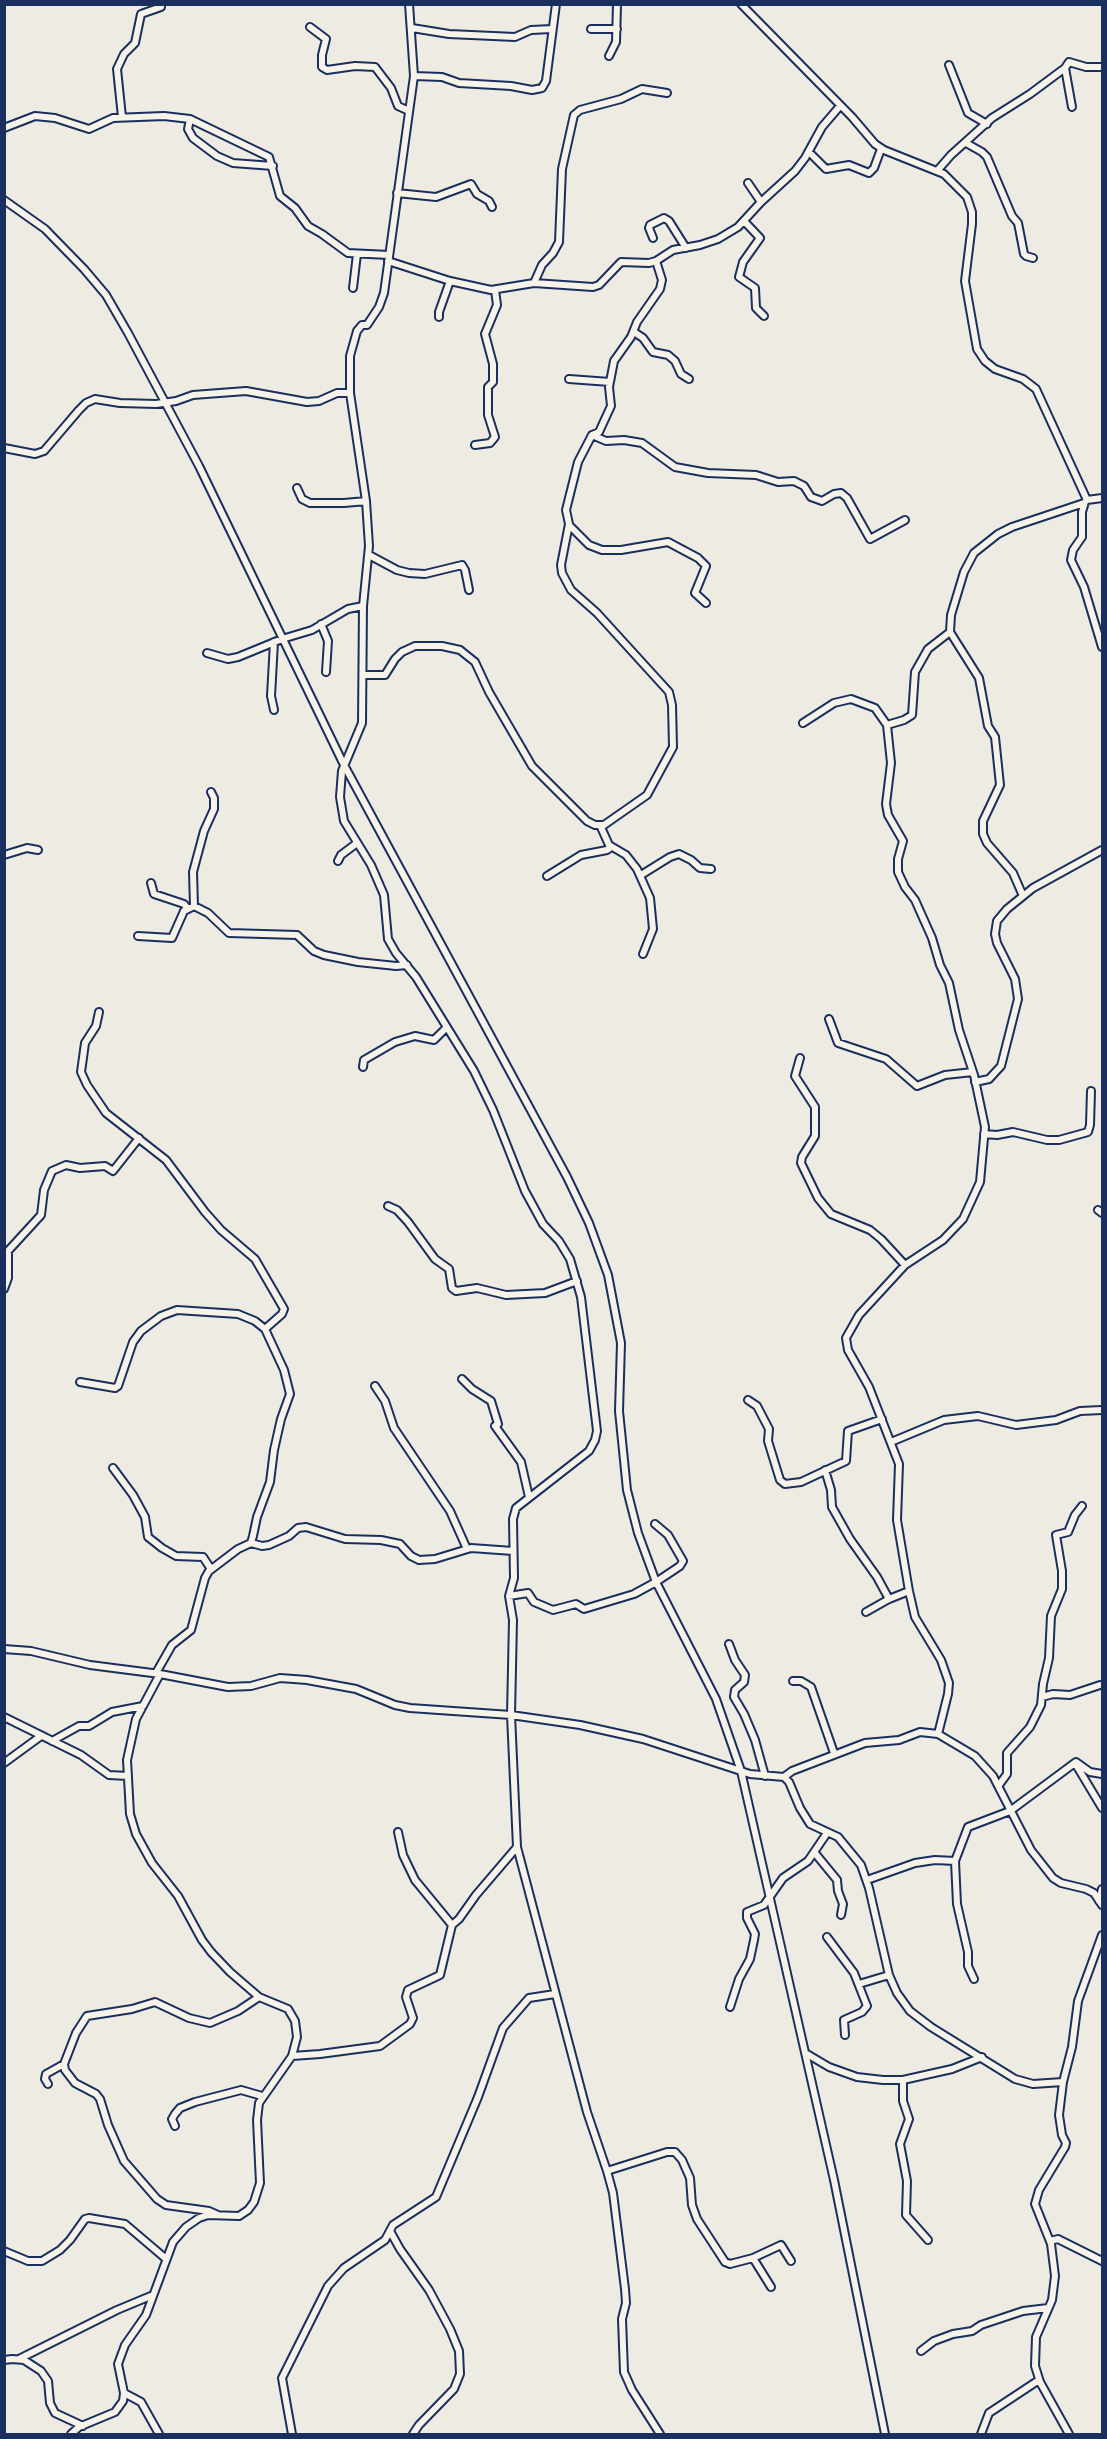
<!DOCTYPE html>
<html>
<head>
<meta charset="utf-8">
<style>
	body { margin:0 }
	#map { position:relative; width:1107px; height:2439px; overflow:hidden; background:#eeebe2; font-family:Sriracha,sans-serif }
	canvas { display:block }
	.frame { position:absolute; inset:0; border:6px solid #1b2f5e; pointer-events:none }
</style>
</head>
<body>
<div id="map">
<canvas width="1107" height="2439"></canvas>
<div class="frame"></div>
</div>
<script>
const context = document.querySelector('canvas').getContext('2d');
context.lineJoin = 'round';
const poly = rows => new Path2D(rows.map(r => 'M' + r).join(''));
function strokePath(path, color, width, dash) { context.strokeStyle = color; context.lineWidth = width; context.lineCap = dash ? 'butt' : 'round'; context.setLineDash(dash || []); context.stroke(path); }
const minor = poly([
	[409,4,414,76,384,293,379,307,367,325,362,325,357,331,350,356,350,393,366,501,369,546,363,606,362,723,342,771,340,797,344,821,371,865,384,895,388,939,396,953,416,977,474,1071,493,1110,525,1191,543,1224,559,1241,570,1259,581,1297,597,1431,595,1440,589,1451,516,1508,513,1519,514,1578,509,1596,513,1620,511,1715,517,1847,587,2112,607,2171,613,2193,625,2289,626,2303,622,2319,624,2372,632,2390,660,2434],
	[741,4,852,117,875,144,884,150,944,174,967,197,972,212,972,224,965,281,977,349,985,361,995,369,1023,379,1036,389,1087,500,1102,498],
	[310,27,326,39,322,55,322,67,327,70,355,66,375,67,391,88,398,106,409,111],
	[412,28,449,34,515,37,531,30,552,29],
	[591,29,617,29],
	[609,56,616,42,617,4],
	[949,65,968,113,987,124],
	[1065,68,1072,107],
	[414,76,442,77,459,83,511,86,532,90,542,88,546,81,556,4],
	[122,117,117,69,124,54,135,43,141,14,161,7],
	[190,119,188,129,193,138,217,156,233,163,273,166],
	[4,128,35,116,55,118,89,129,113,118,164,116,190,119,269,157,280,196,295,208,308,226,322,234,348,253,389,255],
	[966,143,982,152,987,157,1012,216,1018,223,1024,254,1026,256,1033,258],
	[809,152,826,169,849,165,869,173,874,168,881,149],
	[937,171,951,155,992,118,1030,94,1065,68,1069,62,1086,67,1102,67],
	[748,183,761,202],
	[397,193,436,197,471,184,477,194,489,201,492,207],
	[4,200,45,229,84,269,106,295,128,333,199,466,344,765,567,1177,589,1223,608,1275,621,1343,619,1411,627,1490,638,1533,656,1582,716,1699,741,1771,834,2180,885,2434],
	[744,221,760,238,743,262,739,277,755,288,756,308,764,316],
	[653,238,649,228,650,225,664,218,669,221,686,248],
	[388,261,450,281,491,290,534,283,593,287,599,285,621,262,649,263,656,261,673,250,700,245,718,239,738,227,761,202,795,171,805,158,822,127,840,106],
	[534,283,542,265,553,253,559,242,562,169,574,115,580,110,621,99,642,89,667,93],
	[353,288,357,254],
	[439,317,439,312,450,281],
	[634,332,643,338,653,352,668,355,675,361,681,374,689,379],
	[569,379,610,382],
	[592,435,606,441,624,440,642,443,675,467,708,473,756,475,778,482,794,481,804,486,811,497,822,501,834,494,841,493,847,498,870,539,905,520],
	[475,445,490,443,495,437,488,415,488,387,493,382,493,364,485,334,497,305,495,290],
	[4,448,35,454,44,451,79,410,86,403,95,399,120,403,156,404,176,401,193,395,246,391,307,402,319,401,337,393,350,393],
	[297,488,302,499,310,503,344,503,366,501],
	[1085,502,1082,512,1082,537,1073,550,1071,560,1084,587,1102,647],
	[569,525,589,545,602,550,621,550,668,542,698,558,706,566,695,593,706,603],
	[369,555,397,570,409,573,425,574,462,565,465,570,469,590],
	[321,624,328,641,326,672],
	[950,632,979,678,988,726,995,737,1000,785,983,821,983,834,987,843,1013,873,1023,896],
	[274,642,271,696,274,710],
	[207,653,228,659,238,657,282,639,312,630,348,609,363,606],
	[363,675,385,675,395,659,402,652,415,646,442,646,460,650,475,662,489,692,532,766,587,821,595,825,604,825,647,795,673,747,672,705,669,692,597,613,571,590,562,573,561,565,569,524,566,510,578,462,592,435,599,432,611,406,609,387,614,361,631,337,637,322,660,289,662,280,656,261],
	[803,723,834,703,851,699,875,708,887,725],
	[600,825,609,845,626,855,637,869,650,898,653,929,643,954],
	[4,855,27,848,38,850],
	[338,861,341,855,357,843],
	[641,875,670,857,679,854,691,860,700,868,711,869],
	[547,876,581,855,607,850,611,847],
	[151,883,154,894,184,904,187,908],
	[194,906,193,872,204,831,214,809,214,798,211,792],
	[138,936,172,938,184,911,194,906,208,913,229,933,297,935,314,951,324,955,358,962,396,966,407,965],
	[99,1012,96,1026,85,1043,81,1072,87,1085,106,1113,166,1160,205,1212,221,1230,255,1259,284,1309,282,1314,265,1329,284,1370,290,1394,281,1419,274,1450,270,1482,257,1517,253,1536,251,1543,238,1549,209,1571,205,1578,191,1630,172,1645,156,1673],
	[829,1019,838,1043,886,1059,917,1086,945,1075,973,1072],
	[800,1058,795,1076,815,1107,815,1136,802,1157,801,1163,818,1198,831,1214,870,1230,881,1239,905,1265],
	[363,1067,364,1060,395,1042,415,1036,434,1040,446,1028],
	[975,1082,989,1079,1001,1066,1018,999,1015,979,997,943,995,934,997,921,1007,909,1033,888,1102,850],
	[984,1134,997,1135,1013,1132,1047,1140,1059,1140,1088,1132,1090,1125,1091,1091],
	[388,1206,397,1210,408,1222,435,1259,449,1269,452,1288,456,1291,477,1288,506,1295,545,1293,577,1281],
	[1098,1210,1102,1213],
	[4,1289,8,1278,8,1251,41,1215,44,1190,52,1171,66,1165,80,1168,105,1166,113,1171,139,1138],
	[462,1379,472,1389,491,1401,498,1424,495,1426,521,1462,529,1497],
	[80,1382,115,1388,118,1386,133,1342,141,1331,161,1316,177,1310,238,1314,255,1321,265,1329],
	[375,1386,385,1401,394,1428,450,1511,467,1549],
	[748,1400,757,1406,769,1429,768,1441,780,1480,785,1484,801,1482,846,1461,848,1431,882,1419],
	[891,1442,944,1420,978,1416,1016,1425,1056,1420,1080,1411,1102,1410],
	[113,1468,133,1495,145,1517,148,1537,162,1548,176,1556,203,1557,211,1569],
	[825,1470,831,1490,832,1507,850,1539,877,1577,889,1599],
	[251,1543,262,1546,269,1545,289,1536,298,1528,306,1527,345,1539,381,1540,400,1544,411,1556,419,1560,435,1559,471,1548,513,1551],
	[509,1596,528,1593,534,1602,553,1610,576,1604,584,1609,634,1594,656,1582,680,1566,683,1561,668,1535,655,1524],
	[866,1612,889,1599,909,1591],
	[729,1644,735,1660,745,1675,744,1682,735,1690,734,1697,744,1714,755,1740,765,1776],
	[4,1649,31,1651,90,1665,160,1674,228,1687,251,1686,280,1678,307,1680,356,1689,395,1705,410,1708,511,1715,580,1725,643,1739,750,1774,784,1777,789,1782,800,1808,810,1824,838,1837,861,1865,869,1888,889,1975,897,1993,910,2011,931,2027,1015,2079,1033,2084,1063,2082],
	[793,1681,801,1681,811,1687,834,1753],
	[1042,1697,1053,1694,1070,1695,1100,1685],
	[4,1717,81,1755,109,1775,128,1776],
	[938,1734,948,1694,949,1683,941,1660,915,1617,909,1591,897,1520,899,1464,869,1387,848,1350,846,1338,859,1315,905,1265,943,1240,963,1219,980,1182,985,1127,974,1075,959,1030,949,983,940,965,932,938,915,900,905,887,898,872,898,859,903,841,888,815,886,804,891,763,887,725,904,720,912,715,915,672,928,649,950,632,951,615,964,572,974,553,998,534,1012,527,1084,503],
	[52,1741,79,1726,89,1726,112,1712,143,1706],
	[4,1763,41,1736],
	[1075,1763,1102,1808],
	[784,1777,792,1771,865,1743,899,1740,920,1732,938,1734,975,1756,993,1776,1031,1850,1053,1878,1061,1883,1086,1889,1094,1893,1102,1905],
	[999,1785,1007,1774,1007,1753,1030,1727,1041,1705,1043,1684,1049,1658,1051,1616,1062,1589,1062,1571,1056,1535,1068,1532,1075,1515,1082,1506],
	[398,1832,403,1855,415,1880,452,1925],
	[814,1852,837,1880,838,1891,843,1904,841,1915],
	[955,1861,957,1904,968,1952,968,1966,974,1979],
	[867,1880,915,1863,935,1860,955,1861,968,1827,1010,1811,1076,1762,1090,1772,1102,1774],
	[1099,1901,1102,1889],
	[827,1937,854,1973,867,2006,862,2012,844,2020,845,2035],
	[859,1984,889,1975],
	[730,2007,739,1979,750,1959,754,1940,755,1934,747,1918,747,1912,764,1905,783,1878,808,1861,827,1833],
	[807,2054,829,2067,857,2077,883,2080,903,2080,952,2069,982,2057],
	[292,2056,320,2054,380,2046,410,2024,413,2018,406,1997,408,1990,440,1975,452,1925,459,1919,476,1895,517,1847],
	[64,2064,65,2070,75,2083,96,2094,100,2099,108,2125,124,2161,157,2199,166,2205,209,2211,218,2215],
	[903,2080,903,2101,909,2119,900,2144,907,2181,906,2215,928,2240],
	[48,2084,45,2079,46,2074,64,2064,76,2033,87,2016,132,2009,155,2002,189,2018,210,2023,238,2011,259,1997],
	[175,2126,172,2119,175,2114,180,2108,195,2102,241,2090,262,2096],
	[607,2171,667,2152,675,2152,682,2160,690,2178,692,2205,697,2219,725,2262,730,2264,753,2258,781,2245,791,2261],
	[390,2231,400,2249,429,2290,450,2329,459,2351,460,2374,454,2389,419,2425,413,2434],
	[1050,2241,1058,2239,1102,2261],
	[4,2251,28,2261,42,2261,60,2250,70,2240,85,2219,89,2218,125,2224,165,2258],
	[753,2258,771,2287],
	[921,2351,934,2341,953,2334,972,2331,981,2325,1023,2311,1048,2308],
	[19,2359,117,2310,153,2295],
	[4,2360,12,2359,24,2360,41,2371,48,2381,50,2403,55,2413,83,2426],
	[124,2393,141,2402,159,2434],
	[71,2434,79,2427,115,2412,123,2401,124,2393,118,2364,125,2345,146,2315,173,2242,186,2227,199,2218,208,2215,239,2216,248,2210,254,2202,260,2183,257,2120,259,2103,292,2056,297,2037,295,2021,288,2009,259,1997,230,1972,211,1952,202,1940,178,1896,152,1863,136,1834,130,1814,127,1760,136,1719,160,1674],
	[292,2434,282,2378,328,2286,344,2268,385,2240,393,2225,436,2197,478,2097,503,2028,529,1998,555,1994],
	[981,2434,989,2413,1039,2380],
	[1069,2434,1040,2382,1035,2366,1036,2337,1052,2300,1055,2276,1051,2244,1035,2204,1039,2190,1065,2147,1066,2143,1062,2135,1059,2115,1063,2082,1072,2047,1078,2001,1102,1935]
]);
strokePath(minor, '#1b2f5e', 10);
strokePath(minor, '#f7f3e8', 6);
</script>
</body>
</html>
